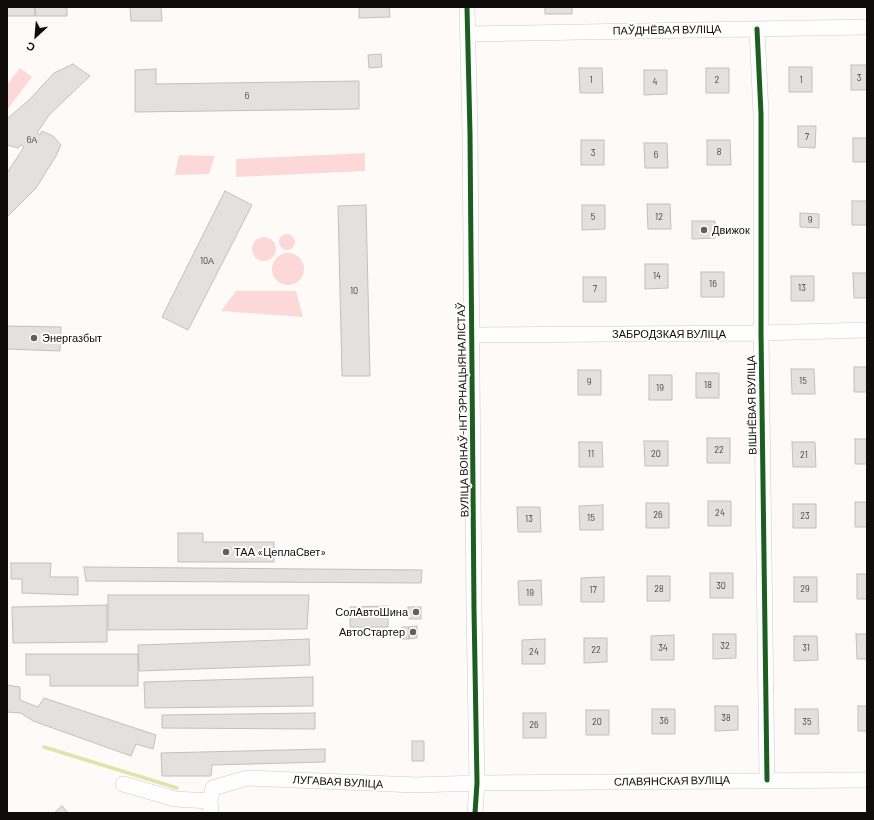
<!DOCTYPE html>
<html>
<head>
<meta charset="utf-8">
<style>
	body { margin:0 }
	#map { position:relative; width:874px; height:820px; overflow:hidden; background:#fdfaf7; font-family:Barlow,sans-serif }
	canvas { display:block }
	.frame { position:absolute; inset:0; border:8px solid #0f0c0a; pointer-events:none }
	.north { position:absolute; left:16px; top:16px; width:40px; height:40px; -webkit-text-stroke:3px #fff; paint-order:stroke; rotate:206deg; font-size:11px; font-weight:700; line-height:16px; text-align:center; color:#0f0c0a }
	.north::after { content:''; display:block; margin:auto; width:14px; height:18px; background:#0f0c0a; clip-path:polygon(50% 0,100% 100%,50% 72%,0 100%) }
</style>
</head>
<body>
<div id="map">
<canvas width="874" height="820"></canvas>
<div class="frame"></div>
<div class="north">С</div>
</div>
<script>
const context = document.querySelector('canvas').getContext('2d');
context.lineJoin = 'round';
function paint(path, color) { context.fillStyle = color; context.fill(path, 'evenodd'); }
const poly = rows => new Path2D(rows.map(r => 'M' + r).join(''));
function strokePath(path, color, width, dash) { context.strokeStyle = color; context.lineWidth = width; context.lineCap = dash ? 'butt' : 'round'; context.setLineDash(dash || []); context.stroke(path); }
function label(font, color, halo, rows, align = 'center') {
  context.font = font + ' Barlow,sans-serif'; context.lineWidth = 4; context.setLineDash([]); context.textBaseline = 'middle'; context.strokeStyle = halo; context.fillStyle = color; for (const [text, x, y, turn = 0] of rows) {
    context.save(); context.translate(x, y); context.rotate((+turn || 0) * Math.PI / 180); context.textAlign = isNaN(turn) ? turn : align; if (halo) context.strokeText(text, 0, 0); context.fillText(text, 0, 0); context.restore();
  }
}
paint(poly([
	[20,68,32,77,7,110,7,85],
	[365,153,365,171,236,177,236,159],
	[179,155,215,156,209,174,175,175],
	'279 242a8 8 0 1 1 16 0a8 8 0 1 1-16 0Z',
	'252 249a12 12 0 1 1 24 0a12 12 0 1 1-24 0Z',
	'272 269a16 16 0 1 1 32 0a16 16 0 1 1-32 0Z',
	[236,291,296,291,303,317,221,311]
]), '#fcd8d8');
strokePath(poly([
	[44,747,177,788]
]), '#dee5aa', 3.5);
const building = poly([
	[7,7,35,7,35,16,7,16,7,7],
	[35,7,67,7,67,16,35,16,35,7],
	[130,7,161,7,162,21,131,21,130,7],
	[359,7,389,7,390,17,359,18,359,7],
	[545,7,572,7,572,14,545,14,545,7],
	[381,54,382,67,369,68,368,55,381,54],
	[73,64,90,76,49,115,37,133,40,135,42,131,53,136,61,145,56,156,36,188,7,217,7,173,24,147,21,145,18,148,7,145,7,119,30,99,54,73,73,64],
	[851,65,867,65,867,90,851,90,851,65],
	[789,67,812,67,812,92,789,92,789,67],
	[579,68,602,68,603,93,580,93,579,68],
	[706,68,729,68,729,93,706,93,706,68],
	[156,69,156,84,359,81,359,109,135,112,135,70,156,69],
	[644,70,667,70,667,94,644,95,644,70],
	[798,126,816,126,815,148,798,147,798,126],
	[853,138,867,138,867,162,853,162,853,138],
	[581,140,604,140,604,165,581,165,581,140],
	[707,140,730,140,731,165,707,165,707,140],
	[644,143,667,143,668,168,645,168,644,143],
	[225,191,252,205,188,330,162,317,225,191],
	[852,201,867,201,867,225,852,225,852,201],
	[647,204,670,204,671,229,648,229,647,204],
	[366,205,370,376,342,376,338,206,366,205],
	[582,205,605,205,605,229,582,230,582,205],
	[800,213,819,214,819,228,800,227,800,213],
	[692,221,715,221,715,238,692,239,692,221],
	[645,264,668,264,668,288,645,289,645,264],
	[701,272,724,272,724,297,701,297,701,272],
	[853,273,867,273,867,298,854,298,853,273],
	[791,276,814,276,814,301,791,301,791,276],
	[583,277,606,277,606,302,583,302,583,277],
	[7,326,61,327,60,351,7,349,7,326],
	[854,367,867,367,867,392,854,392,854,367],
	[791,369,814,369,815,394,792,394,791,369],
	[578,370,601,370,601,395,578,395,578,370],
	[696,373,719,373,719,398,696,398,696,373],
	[649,375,672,375,672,400,649,400,649,375],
	[707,438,730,438,730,463,707,463,707,438],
	[855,439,867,439,867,464,855,464,855,439],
	[644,441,668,441,668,466,645,466,644,441],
	[579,442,602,442,603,467,579,467,579,442],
	[792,442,815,442,816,467,793,467,792,442],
	[708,501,731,501,731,526,708,526,708,501],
	[855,502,867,502,867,527,855,527,855,502],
	[646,503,669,503,669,528,646,528,646,503],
	[793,504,816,504,816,528,793,528,793,504],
	[603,505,603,530,580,530,579,506,603,505],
	[517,507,540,507,541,532,518,532,517,507],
	[178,533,203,533,203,542,274,542,274,562,178,562,178,533],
	[11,563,51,563,50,577,78,577,78,595,22,593,22,579,11,579,11,563],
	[84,567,422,570,421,583,86,581,84,567],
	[710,573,733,573,733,598,710,598,710,573],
	[857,574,867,574,867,599,857,599,857,574],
	[647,576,670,576,670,601,647,601,647,576],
	[604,577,604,602,581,602,581,578,604,577],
	[794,577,817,577,817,602,794,602,794,577],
	[541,580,542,605,519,605,518,581,541,580],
	[108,595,309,595,307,629,108,630,108,595],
	[107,605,107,642,13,643,12,607,107,605],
	[388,606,388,627,350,627,350,607,388,606],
	[408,607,421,607,421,619,409,619,408,607],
	[417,626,417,638,409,639,409,627,417,626],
	[402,627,409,627,409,639,402,639,402,627],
	[713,634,736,634,736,658,713,659,713,634],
	[856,634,867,634,867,659,857,659,856,634],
	[674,635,674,660,651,660,651,636,674,635],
	[794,636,817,636,818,660,794,661,794,636],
	[584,638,607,638,607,662,584,663,584,638],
	[309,639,310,665,139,671,138,645,309,639],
	[545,639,545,664,522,664,522,640,545,639],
	[26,654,138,654,138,686,50,686,50,675,26,675,26,654],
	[313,677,313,706,145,708,144,682,313,677],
	[7,685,20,687,20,700,38,707,44,698,156,735,153,749,136,744,131,756,33,721,21,713,7,712,7,685],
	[715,706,738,706,738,730,715,731,715,706],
	[858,706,867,706,867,731,858,731,858,706],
	[652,709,675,709,675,734,652,734,652,709],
	[795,709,818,709,819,734,795,734,795,709],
	[586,710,609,710,609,735,586,735,586,710],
	[315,713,315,729,162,728,162,715,315,713],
	[523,713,546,713,546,738,523,738,523,713],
	[412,741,424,741,424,761,412,761,412,741],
	[325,749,325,762,212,765,211,776,162,776,161,753,325,749],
	[62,806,68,813,54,813,62,806]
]);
paint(building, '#e3e0dd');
strokePath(building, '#c3bfbd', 1);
const minor = poly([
	[467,7,470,134,474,609,477,783,475,813],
	[757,29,761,114,761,333,767,780],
	[468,34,867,27],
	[472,335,761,333,867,330],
	[123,784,175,799,210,801],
	[211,813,210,801,213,788,247,778,416,785,477,783,867,780]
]);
strokePath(minor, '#cecbc8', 16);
strokePath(minor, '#fffefe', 15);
strokePath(poly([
	[467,7,470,134,474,609,477,783,475,813],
	[757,29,761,114,761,333,767,780]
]), '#1b5e20', 5);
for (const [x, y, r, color] of [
	[704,230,4,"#625f5d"],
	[34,338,4,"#625f5d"],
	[226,552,4,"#625f5d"],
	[416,612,4,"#625f5d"],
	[413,632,4,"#625f5d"]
]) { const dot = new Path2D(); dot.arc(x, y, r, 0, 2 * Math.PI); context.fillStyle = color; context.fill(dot); strokePath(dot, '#fff', 1.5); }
label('9px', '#44413f', null, [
	["3",859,78],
	["1",591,80],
	["2",717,80],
	["1",801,80],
	["4",655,82],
	["6",247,96],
	["7",807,137],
	["6А",32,140],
	["8",719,152],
	["3",593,153],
	["6",656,155],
	["5",593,217],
	["12",659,217],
	["9",810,220],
	["10А",207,261],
	["14",657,276],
	["16",713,284],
	["13",802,288],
	["7",595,289],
	["10",354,291],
	["15",803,381],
	["9",589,382],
	["18",708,385],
	["19",660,388],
	["22",719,450],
	["11",591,454],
	["20",656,454],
	["21",804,455],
	["24",720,513],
	["26",658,515],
	["23",805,516],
	["15",591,518],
	["13",529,519],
	["30",721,586],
	["28",659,589],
	["29",805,589],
	["17",593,590],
	["19",530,593],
	["32",725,646],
	["34",663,648],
	["31",806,648],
	["22",596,650],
	["24",534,652],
	["38",726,718],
	["36",664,721],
	["20",597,722],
	["35",807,722],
	["26",534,725]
]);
label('11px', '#0f0c0a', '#fff', [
	["ПАЎДНЁВАЯ ВУЛІЦА",667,30,-1],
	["ЗАБРОДЗКАЯ ВУЛІЦА",669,334],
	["ВІШНЁВАЯ ВУЛІЦА",752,405,-91],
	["ВУЛІЦА ВОІНАЎ-ІНТЭРНАЦЫЯНАЛІСТАЎ",463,410,-91],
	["СЛАВЯНСКАЯ ВУЛІЦА",672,781,-1],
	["ЛУГАВАЯ ВУЛІЦА",338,782,3]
]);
label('11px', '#0f0c0a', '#fff', [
	["Движок",712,230],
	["Энергазбыт",42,338],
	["ТАА «ЦеплаСвет»",234,552],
	["СолАвтоШина",408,612,"right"],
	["АвтоСтартер",405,632,"right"]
], 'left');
</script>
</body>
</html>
